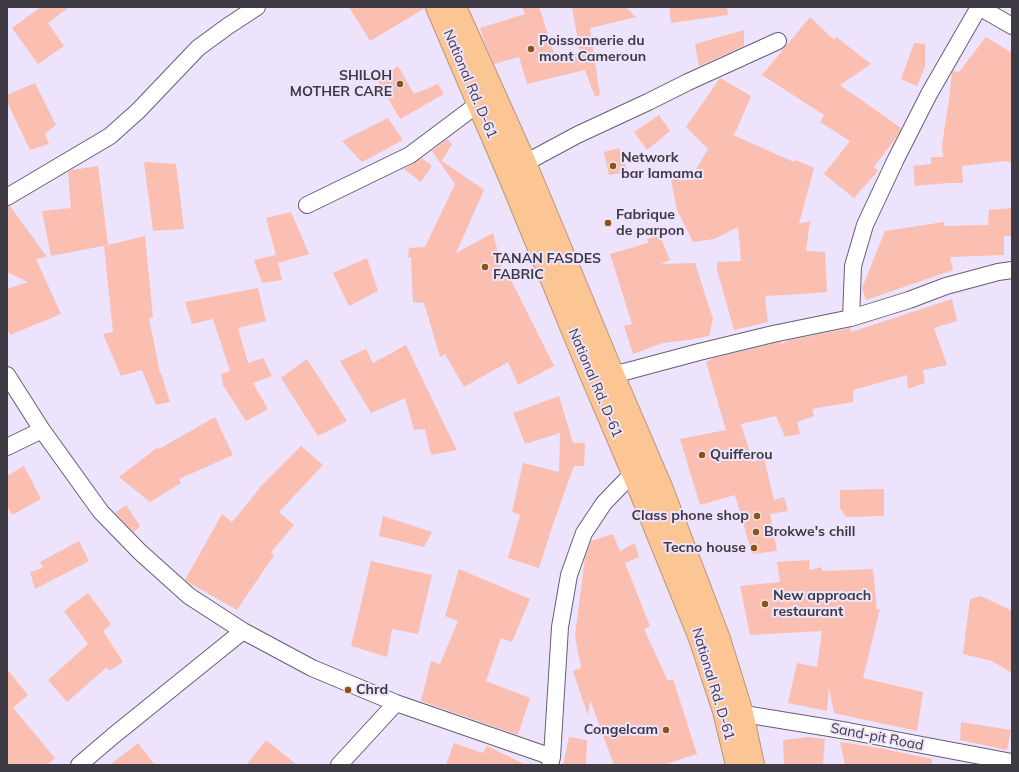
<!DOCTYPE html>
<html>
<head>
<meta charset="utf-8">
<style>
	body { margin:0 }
	#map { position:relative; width:1019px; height:772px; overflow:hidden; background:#ede3fc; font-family:Mulish,sans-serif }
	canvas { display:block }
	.frame { position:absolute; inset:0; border:8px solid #3f3b44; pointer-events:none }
</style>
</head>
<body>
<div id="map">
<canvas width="1019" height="772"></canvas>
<div class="frame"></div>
</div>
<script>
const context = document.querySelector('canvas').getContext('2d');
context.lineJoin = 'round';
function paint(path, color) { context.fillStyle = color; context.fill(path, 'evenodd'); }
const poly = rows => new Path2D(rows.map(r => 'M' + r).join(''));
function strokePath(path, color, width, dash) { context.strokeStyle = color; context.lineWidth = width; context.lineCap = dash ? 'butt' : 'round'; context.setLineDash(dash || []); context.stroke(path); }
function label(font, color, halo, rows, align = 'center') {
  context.font = font + ' Mulish,sans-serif'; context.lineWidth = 4; context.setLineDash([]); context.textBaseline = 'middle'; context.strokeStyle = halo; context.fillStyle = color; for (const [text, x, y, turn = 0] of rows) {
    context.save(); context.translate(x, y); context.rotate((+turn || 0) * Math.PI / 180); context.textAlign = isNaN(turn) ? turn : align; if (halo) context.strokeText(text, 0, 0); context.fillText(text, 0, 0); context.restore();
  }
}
paint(poly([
	[41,7,69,7,48,23,64,46,38,64,12,28],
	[349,7,425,7,425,8,370,41],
	[522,7,539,7,557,62,580,52,572,7,626,7,636,17,590,28,600,95,595,97,585,70,527,84,519,57,494,64,483,38,480,28,525,14],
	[669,7,727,7,728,15,671,23],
	[810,17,834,40,836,37,871,64,840,85,901,128,896,138,874,167,878,171,854,198,824,174,850,141,820,122,824,115,762,75],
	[744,30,744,46,699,66,695,44],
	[986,37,1012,53,1012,163,1005,161,962,166,963,183,948,183,915,186,913,166,931,164,931,157,943,157,942,145,949,100,952,72,953,71,959,72],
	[914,43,925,44,925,67,917,86,901,79],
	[398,66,414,94,438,84,444,94,400,119,378,81],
	[720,78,751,96,737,129,733,135,794,162,796,160,814,168,799,224,810,221,806,251,825,252,827,292,802,294,765,296,768,322,734,330,717,270,717,262,741,261,738,227,714,239,693,242,677,210,671,180,693,174,708,149,686,127],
	[35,83,56,125,45,134,49,144,30,150,7,102,7,95],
	[659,115,670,131,647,150,634,132],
	[388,118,403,140,362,162,342,141],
	[447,139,452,144,442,161,484,190,456,253,493,233,504,276,508,274,554,366,518,385,508,362,464,387,445,354,440,357,424,303,413,302,411,258,408,257,409,248,425,247,455,184,432,151],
	[619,148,628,172,609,175,604,152],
	[422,158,432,166,421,182,404,169,414,163],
	[144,162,176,164,184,229,153,231],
	[98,166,108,245,51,256,42,211,71,208,68,172,72,170],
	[7,206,10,206,47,257,36,259,61,314,10,335,7,328,7,289,28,282,7,272],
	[1012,208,1012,236,1004,236,1004,255,950,257,953,270,866,300,862,288,885,231,944,222,944,226,988,225,989,210],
	[291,212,309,254,278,263,282,280,262,283,254,260,276,255,266,218],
	[145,236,153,317,149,318,160,373,161,373,170,402,156,405,142,370,121,376,103,334,113,332,104,246],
	[660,236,670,260,661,264,695,263,713,319,709,336,688,340,663,343,633,354,624,326,632,324,610,254,648,243,647,239],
	[367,258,378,291,349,306,333,273],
	[258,288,266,321,238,328,248,363,263,358,272,376,253,383,268,409,246,421,223,385,221,374,230,371,213,319,192,324,185,302],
	[952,299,957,321,934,328,947,365,923,370,925,383,908,389,907,375,853,390,853,402,812,409,814,416,797,422,800,434,785,437,776,416,741,424,753,462,764,458,774,500,784,497,788,511,770,514,777,551,752,554,735,495,700,505,680,439,726,430,706,362,714,358,775,343,781,342,781,344,789,340,851,328,851,332],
	[406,345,450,436,457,450,431,455,425,429,414,430,405,398,371,413,340,361,366,349,373,363],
	[307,359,347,421,318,436,281,378],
	[559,396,573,443,585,443,584,466,574,466,553,524,539,568,508,558,520,515,512,512,523,463,559,472,560,433,525,444,513,413],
	[215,417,233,455,179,479,181,483,150,502,119,477,158,447,159,449],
	[301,446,323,465,279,512,294,525,271,552,274,555,237,610,186,581,185,580,222,514,232,522,260,488,259,488],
	[24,466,41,499,12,515,7,506,7,476],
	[884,489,884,516,846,517,840,508,840,490],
	[126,505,140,526,134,532,115,513],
	[383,516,432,532,424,547,379,536],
	[613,534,620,551,635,543,639,557,625,563,650,626,644,629,668,681,673,679,697,754,663,765,614,765,590,700,588,716,573,671,581,668,575,636,585,558,591,541],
	[79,541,89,561,35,589,30,572,43,568,40,562],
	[809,560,810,570,822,567,822,571,873,569,877,610,880,609,863,678,923,692,917,731,834,713,829,688,827,711,788,703,797,663,817,667,822,631,750,635,740,586,780,582,777,562],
	[371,561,432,575,418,634,392,629,387,657,351,646],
	[459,569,530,599,512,642,501,638,486,681,530,698,518,735,421,701,431,661,440,664,458,621,445,616],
	[88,593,111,624,103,631,123,662,109,671,107,667,67,702,48,680,88,644,64,611],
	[981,596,1012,611,1012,673,992,661,963,654,970,599],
	[7,669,28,695,13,708,55,758,47,765,7,765],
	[961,722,1011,730,1007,750,960,740],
	[569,737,587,740,586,765,563,765],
	[809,737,825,739,823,765,784,765,783,740],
	[266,740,297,765,246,765],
	[840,742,879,748,932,759,932,765,845,765],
	[138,743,155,765,110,765],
	[454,743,483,753,487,746,526,765,446,765]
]), '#fabfb1');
const minor = poly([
	[979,7,1012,26],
	[525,163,577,135,648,102,688,82,778,41],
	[7,197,110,136,138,111,198,48,228,26,257,7],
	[307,205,410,155,478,104],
	[851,318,909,300,946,286,998,272,1012,270],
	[7,375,42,430,101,512,140,552,189,596,243,631,312,668,396,703,552,757],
	[613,375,699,352,773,334,851,318,853,266,865,225,896,159,929,94,979,7],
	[7,447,42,430],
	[732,712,848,731,1012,762],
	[79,765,113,736,243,631],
	[339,765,396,703],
	[550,765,552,757,560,627,569,575,584,533,604,503,633,473]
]);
const highway = poly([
	[437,7,511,180,587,365,633,473,700,638,724,711,737,765],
	[455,7,525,163,613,375,661,487,719,639,742,713,753,765]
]);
strokePath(minor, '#675e73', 18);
strokePath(highway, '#ba9578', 24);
strokePath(minor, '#fff', 16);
strokePath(highway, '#fcc594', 22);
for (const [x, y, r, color] of [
	[531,49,4,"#8d540e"],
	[400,84,4,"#8d540e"],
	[613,166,4,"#8d540e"],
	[608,223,4,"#8d540e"],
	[485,267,4,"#8d540e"],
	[702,455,4,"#8d540e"],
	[757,516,4,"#8d540e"],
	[756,532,4,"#8d540e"],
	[754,548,4,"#8d540e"],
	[765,604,4,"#8d540e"],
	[348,690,4,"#8d540e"],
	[666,730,4,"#8d540e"]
]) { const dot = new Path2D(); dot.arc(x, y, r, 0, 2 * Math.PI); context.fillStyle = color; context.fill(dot); strokePath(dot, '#ede3fc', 1.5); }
label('bold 14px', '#3f3b44', '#ede3fc', [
	["Poissonnerie du",539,41],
	["mont Cameroun",539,57],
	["SHILOH",392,76,"right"],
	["MOTHER CARE",392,92,"right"],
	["Network",621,158],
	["bar lamama",621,174],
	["Fabrique",616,215],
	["de parpon",616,231],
	["TANAN FASDES",493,259],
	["FABRIC",493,275],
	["Quifferou",710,455],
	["Class phone shop",749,516,"right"],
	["Brokwe's chill",764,532],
	["Tecno house",746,548,"right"],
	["New approach",773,596],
	["restaurant",773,612],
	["Chrd",356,690],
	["Congelcam",658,730,"right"]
], 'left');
label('14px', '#3f3b44', '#ede3fc', [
	["National Rd. D-61",470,84,67],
	["National Rd. D-61",595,383,67],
	["National Rd. D-61",713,684,73],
	["Sand-pit Road",877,737,11]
]);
</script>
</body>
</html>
